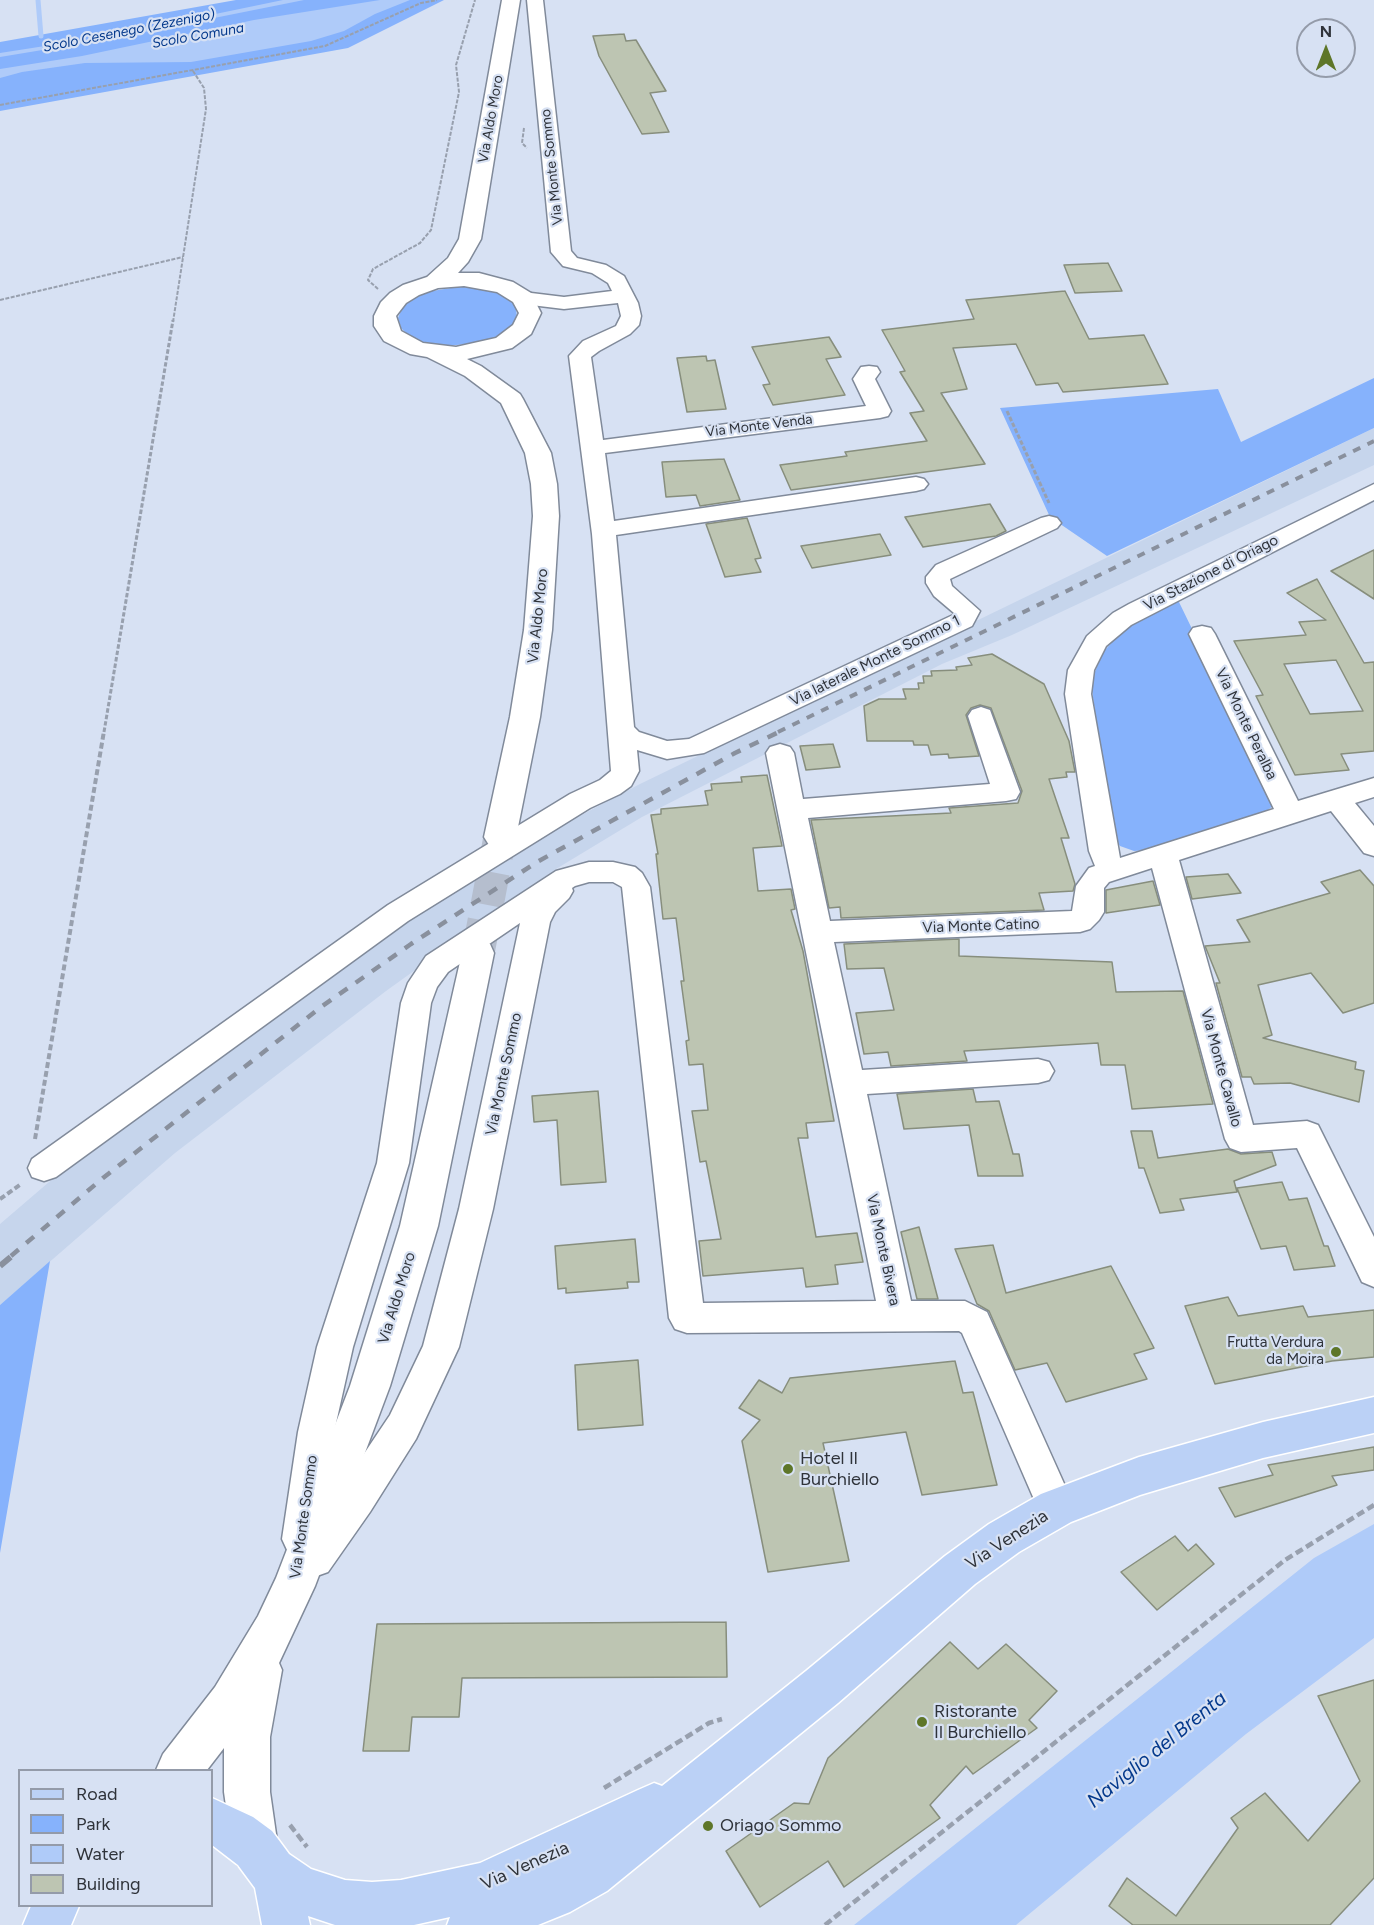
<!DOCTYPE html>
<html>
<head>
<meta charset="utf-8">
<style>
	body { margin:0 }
	#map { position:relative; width:1374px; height:1925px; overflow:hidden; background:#d7e1f3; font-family:Figtree,sans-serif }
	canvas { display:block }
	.legend { position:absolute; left:18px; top:1769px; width:195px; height:138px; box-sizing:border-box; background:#d7e1f3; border:2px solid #949ba9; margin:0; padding:8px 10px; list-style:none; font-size:18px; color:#2f333a }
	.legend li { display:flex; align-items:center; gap:12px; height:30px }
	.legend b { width:30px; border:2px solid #949ba9 }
	.north { position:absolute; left:1296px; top:18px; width:60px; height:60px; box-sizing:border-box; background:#d7e1f3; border:2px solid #949ba9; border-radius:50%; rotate:0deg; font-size:16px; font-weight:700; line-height:24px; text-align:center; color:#2f333a }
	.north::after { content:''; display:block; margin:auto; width:21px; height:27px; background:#5e7629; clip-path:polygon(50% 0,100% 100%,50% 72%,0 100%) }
</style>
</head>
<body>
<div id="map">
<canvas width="1374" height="1925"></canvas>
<ul class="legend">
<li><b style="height:8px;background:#bbd1f6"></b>Road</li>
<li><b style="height:16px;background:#86b2fc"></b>Park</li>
<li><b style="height:16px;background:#afcbf9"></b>Water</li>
<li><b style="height:16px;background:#bdc5b2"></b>Building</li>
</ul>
<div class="north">N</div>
</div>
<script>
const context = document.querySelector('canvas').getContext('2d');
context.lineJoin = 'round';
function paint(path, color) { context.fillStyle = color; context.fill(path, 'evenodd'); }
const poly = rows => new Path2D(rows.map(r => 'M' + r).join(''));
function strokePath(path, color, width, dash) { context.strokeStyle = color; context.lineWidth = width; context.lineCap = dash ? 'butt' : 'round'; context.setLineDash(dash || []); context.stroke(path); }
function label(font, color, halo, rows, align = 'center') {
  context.font = font + ' Figtree,sans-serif'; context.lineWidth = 4.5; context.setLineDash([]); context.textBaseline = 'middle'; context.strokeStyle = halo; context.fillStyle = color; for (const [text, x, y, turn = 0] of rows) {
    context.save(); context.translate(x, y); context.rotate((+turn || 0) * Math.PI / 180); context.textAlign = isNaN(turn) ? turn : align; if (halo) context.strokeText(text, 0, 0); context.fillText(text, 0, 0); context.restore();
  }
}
paint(poly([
	[1374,428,1374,465,1012,635,942,664,642,817,556,869,386,991,175,1153,0,1305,0,1224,70,1164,355,954,527,844,640,784]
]), '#c6d5ec');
paint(poly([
	[236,0,444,0,348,48,0,111,0,42],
	[463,286,498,292,510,299,516,308,517,318,511,328,499,337,482,343,443,346,425,343,410,337,401,328,398,318,402,308,411,299,426,292],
	[1374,378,1374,428,1107,556,1050,517,1000,408,1218,389,1241,442],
	[1178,600,1274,798,1273,806,1265,812,1149,850,1134,851,1120,846,1112,836,1092,690,1093,676,1104,651,1124,629],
	[50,1261,0,1553,0,1305]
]), '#86b2fc');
paint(poly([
	[283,0,304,0,109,39,0,57,0,53,109,36],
	[380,0,410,0,375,14,344,31,311,41,191,62,85,63,22,72,0,78,0,69,82,56,254,20],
	[1374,1524,1374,1638,1246,1734,1016,1925,854,1925,1314,1558]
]), '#afcbf9');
strokePath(poly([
	[38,0,41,36]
]), '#afcbf9', 5);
const building = poly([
	[624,34,626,41,636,40,666,91,650,93,669,132,642,134,599,56,593,36,624,34],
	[1108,263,1122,291,1075,293,1064,265,1108,263],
	[1065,291,1089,339,1144,335,1168,384,1063,392,1058,383,1036,385,1016,344,953,348,967,389,941,393,985,464,791,490,780,465,847,456,845,452,927,441,910,413,924,411,900,372,905,371,882,330,974,319,966,300,1065,291],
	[829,337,841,357,826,359,845,395,773,405,763,385,770,384,752,347,829,337],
	[706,356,707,361,715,360,726,409,687,412,677,358,706,356],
	[724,459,740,500,700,506,696,495,666,497,662,462,724,459],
	[990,504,1006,531,996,536,923,547,905,517,990,504],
	[747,518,761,558,755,559,761,572,725,577,706,524,747,518],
	[880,534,891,555,812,568,801,546,880,534],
	[1374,550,1374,599,1331,571,1374,550],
	[1317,579,1364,663,1374,662,1374,751,1341,754,1349,770,1295,775,1256,696,1263,695,1234,641,1306,635,1299,622,1326,620,1287,593,1317,579],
	[1336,660,1363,711,1310,714,1284,664,1336,660],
	[992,654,1044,684,1069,741,1075,772,1066,772,1067,777,1049,779,1069,838,1061,838,1075,884,1073,891,1039,893,1044,910,841,918,840,907,829,908,811,820,951,813,949,808,1018,803,1022,791,991,708,980,705,971,708,966,715,979,756,949,758,948,754,931,755,928,745,914,745,913,741,867,741,864,706,879,699,906,699,903,689,919,689,918,683,924,683,923,676,932,676,931,671,957,670,956,667,972,665,968,658,992,654],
	[833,744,840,767,806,770,800,746,833,744],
	[767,775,782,846,753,848,758,891,791,889,795,909,791,910,803,951,834,1121,806,1123,808,1138,798,1138,816,1237,857,1233,863,1262,835,1265,838,1284,806,1287,803,1268,703,1276,699,1241,721,1239,706,1161,700,1162,692,1111,708,1110,703,1064,689,1065,686,1041,689,1040,681,981,684,981,676,918,663,919,656,854,658,854,651,815,661,814,661,809,708,805,705,791,712,790,711,784,742,782,741,777,767,775],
	[1360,870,1374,886,1374,1003,1343,1013,1311,973,1258,985,1272,1035,1263,1038,1356,1062,1355,1069,1364,1071,1359,1102,1290,1083,1254,1084,1251,1077,1242,1077,1216,983,1220,983,1205,946,1250,942,1237,920,1330,893,1321,882,1360,870],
	[1228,874,1241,893,1192,899,1186,877,1228,874],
	[1153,881,1160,905,1106,913,1106,890,1153,881],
	[959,939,959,956,1112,962,1116,992,1183,991,1213,1104,1132,1109,1125,1065,1101,1065,1098,1043,964,1051,967,1061,891,1066,888,1052,864,1054,856,1013,894,1010,884,968,847,969,844,944,959,939],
	[973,1089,976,1102,999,1101,1013,1154,1019,1154,1023,1176,978,1176,969,1125,904,1129,897,1094,973,1089],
	[598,1091,606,1182,561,1185,557,1120,534,1122,532,1096,598,1091],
	[1131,1131,1152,1131,1158,1158,1228,1149,1241,1154,1272,1152,1276,1165,1234,1181,1237,1192,1180,1199,1184,1210,1160,1213,1144,1168,1139,1168,1131,1131],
	[1282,1182,1289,1200,1307,1198,1324,1246,1328,1246,1335,1266,1294,1270,1286,1246,1261,1249,1237,1188,1282,1182],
	[919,1227,938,1299,917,1299,901,1232,919,1227],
	[635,1239,639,1282,627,1282,628,1288,566,1293,566,1288,558,1289,555,1246,635,1239],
	[993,1245,1006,1293,1111,1266,1154,1348,1134,1354,1147,1379,1066,1402,1047,1363,1015,1370,989,1311,977,1304,955,1249,993,1245],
	[1228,1297,1238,1316,1303,1306,1308,1317,1374,1310,1374,1357,1332,1361,1215,1384,1185,1306,1228,1297],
	[638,1360,643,1425,578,1430,575,1365,638,1360],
	[955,1361,963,1393,973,1392,997,1485,922,1495,906,1432,823,1443,849,1561,768,1572,742,1441,760,1420,739,1408,759,1380,782,1393,790,1378,955,1361],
	[1374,1447,1374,1470,1332,1476,1337,1485,1235,1517,1219,1488,1273,1475,1268,1465,1374,1447],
	[1175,1536,1188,1551,1196,1544,1214,1564,1157,1610,1121,1572,1175,1536],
	[726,1622,727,1677,462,1678,459,1717,412,1717,409,1751,363,1751,377,1624,726,1622],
	[950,1642,978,1669,1006,1644,1057,1691,1029,1720,1037,1728,973,1774,966,1766,930,1805,940,1818,844,1887,828,1861,760,1907,726,1851,794,1803,809,1804,828,1758,950,1642],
	[1374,1680,1374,1878,1330,1925,1133,1925,1109,1906,1127,1878,1176,1916,1238,1828,1231,1818,1265,1793,1308,1841,1360,1781,1318,1696,1374,1680]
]);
paint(building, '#bdc5b2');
strokePath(building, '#878e7d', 1.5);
strokePath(poly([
	[478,953,500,837]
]), '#b5bece', 33, [33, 16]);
const minor = poly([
	[527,0,543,0,571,251,577,258,606,265,624,276,638,303,641,316,639,325,630,334,599,351,591,357,603,440,866,406,853,379,861,367,869,366,877,367,880,372,875,379,891,411,888,416,880,418,605,453,614,521,916,477,924,479,928,484,924,489,916,491,616,535,634,727,639,732,667,741,689,739,953,615,954,613,934,596,926,583,926,577,936,565,1041,518,1049,516,1057,518,1061,523,1057,528,950,579,952,586,980,611,972,626,704,753,667,759,637,750,639,771,631,786,620,794,590,808,408,921,56,1177,44,1181,32,1177,28,1168,32,1159,388,905,570,794,600,780,611,771,592,534,569,356,583,341,616,326,621,316,618,303,564,309,523,304,516,302,513,298,516,294,523,292,564,297,612,291,608,283,592,273,563,266,551,252,527,0],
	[1374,484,1374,500,1131,625,1106,646,1094,670,1091,694,1120,858,1274,809,1189,634,1193,628,1202,626,1211,628,1215,634,1298,801,1374,778,1374,797,1355,803,1374,826,1374,856,1364,853,1331,811,1179,860,1253,1125,1307,1121,1318,1125,1374,1237,1374,1287,1362,1282,1297,1148,1241,1152,1230,1148,1225,1139,1152,868,1109,882,1104,888,1104,912,1099,920,1090,929,1080,932,834,942,862,1070,1038,1059,1049,1062,1054,1071,1049,1080,1038,1083,867,1094,911,1301,965,1301,987,1312,1075,1508,1069,1520,1056,1526,1043,1520,962,1333,959,1331,687,1333,675,1329,669,1318,622,887,613,882,589,882,575,886,572,888,573,891,569,898,555,912,550,922,493,1209,459,1347,416,1439,370,1512,328,1572,314,1577,300,1572,295,1559,296,1555,288,1552,282,1539,298,1432,317,1347,377,1163,401,1003,408,983,426,956,556,871,589,862,613,862,635,867,642,873,650,887,703,1303,876,1301,766,753,770,747,780,744,790,747,794,753,803,799,990,784,968,716,972,710,981,707,990,710,1020,792,1016,799,1006,801,808,818,830,921,1072,911,1076,886,1089,868,1095,866,1089,851,1065,694,1068,670,1087,636,1113,613,1129,604,1374,484],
	[520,923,459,1209,423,1346,390,1415,323,1515,334,1432,353,1347,409,1163,431,1003,437,987,448,972,520,923]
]);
const secondary = poly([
	[502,0,520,0,481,239,468,262,458,273,479,273,513,282,531,293,541,313,531,334,512,348,467,359,481,366,520,394,523,399,551,453,557,484,559,516,552,630,540,717,516,837,511,845,500,848,489,845,484,837,510,717,524,630,533,516,531,484,525,453,501,403,465,376,427,357,410,354,384,341,374,326,374,316,381,302,390,293,403,285,427,277,448,258,459,239,502,0],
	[464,286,497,292,513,302,519,313,513,325,496,338,456,347,423,343,401,331,396,316,406,303,419,295,438,288,464,286],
	[478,941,490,944,494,953,438,1226,390,1386,315,1586,279,1663,282,1670,270,1737,270,1792,278,1848,272,1865,255,1871,238,1865,232,1848,224,1792,224,1748,207,1770,156,1770,163,1754,215,1687,258,1616,276,1578,350,1386,400,1226,462,953,466,944,478,941]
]);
const primary = poly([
	[1374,1397,1374,1433,1263,1458,1140,1495,1071,1522,1019,1552,975,1584,838,1703,607,1891,570,1912,538,1925,447,1925,450,1917,414,1925,335,1925,308,1916,310,1925,262,1925,255,1888,238,1865,212,1845,212,1798,253,1817,272,1831,289,1854,311,1869,345,1880,372,1882,401,1880,480,1863,638,1790,654,1783,662,1786,806,1671,945,1556,989,1524,1041,1494,1139,1457,1263,1422,1374,1397],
	[31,1906,79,1906,71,1925,23,1925,31,1906]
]);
strokePath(minor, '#808a9a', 3);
strokePath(secondary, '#808a9a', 3);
strokePath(primary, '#fff', 3);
strokePath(poly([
	[0,105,325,46,421,3,437,0],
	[524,128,522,143,527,148],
	[378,289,368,280,373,269,420,243,431,230,459,92,456,65,475,0],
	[0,300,183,257],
	[173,322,206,109,204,88,193,71]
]), '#98a0ae', 2, [4, 1.5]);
strokePath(poly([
	[1007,411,1049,503],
	[104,732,173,320]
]), '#98a0ae', 3, [4.5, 2]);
strokePath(poly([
	[35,1139,104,731],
	[0,1199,21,1184]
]), '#98a0ae', 4, [6, 3]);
strokePath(poly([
	[604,1788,709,1723,722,1719],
	[290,1825,307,1847],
	[825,1925,1285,1560,1374,1505]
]), '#98a0ae', 4.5, [8, 4]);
paint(minor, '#fff');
paint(secondary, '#fff');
paint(primary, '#bbd1f6');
strokePath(poly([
	[778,732,1374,441]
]), '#89909d', 4, [8, 8]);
strokePath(poly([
	[11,1256,103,1178,321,1007,411,944,537,862,735,753,781,731]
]), '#89909d', 4.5, [10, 10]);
strokePath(poly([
	[0,1266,13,1255]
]), '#89909d', 6, [14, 14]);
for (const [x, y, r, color] of [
	[1336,1352,6,"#5e7629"],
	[788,1469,6,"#5e7629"],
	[922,1722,6,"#5e7629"],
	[708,1826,6,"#5e7629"]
]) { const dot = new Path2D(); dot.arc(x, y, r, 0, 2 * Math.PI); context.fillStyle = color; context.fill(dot); strokePath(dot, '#d7e1f3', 2); }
label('italic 14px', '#04398c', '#d7e1f3', [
	["Scolo Cesenego (Zezenigo)",129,31,-11],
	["Scolo Comuna",198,36,-10]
]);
label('14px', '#2f333a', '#d7e1f3', [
	["Via Aldo Moro",491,119,-80],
	["Via Monte Sommo",552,167,-96],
	["Via Monte Venda",759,426,-7]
]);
label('15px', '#2f333a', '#d7e1f3', [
	["Via Stazione di Oriago",1211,573,-27],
	["Via Aldo Moro",538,616,-84],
	["Via laterale Monte Sommo 1",875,661,-26],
	["Via Monte Peralba",1246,724,64],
	["Via Monte Catino",981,926,-2],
	["Via Monte Cavallo",1221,1068,75],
	["Via Monte Sommo",504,1074,-78],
	["Via Monte Bivera",883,1250,78],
	["Via Aldo Moro",397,1298,-73],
	["Via Monte Sommo",304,1517,-82]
]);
label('15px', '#2f333a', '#d7e1f3', [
	["Frutta Verdura",1324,1343],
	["da Moira",1324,1360]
], 'right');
label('18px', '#2f333a', '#d7e1f3', [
	["Hotel Il",800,1459],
	["Burchiello",800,1480],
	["Ristorante",934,1712],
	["Il Burchiello",934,1733],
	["Oriago Sommo",720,1826]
], 'left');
label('18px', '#2f333a', '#d7e1f3', [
	["Via Venezia",1007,1540,-33],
	["Via Venezia",525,1866,-24]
]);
label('italic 20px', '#04398c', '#d7e1f3', [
	["Naviglio del Brenta",1157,1750,-39]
]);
</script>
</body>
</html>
